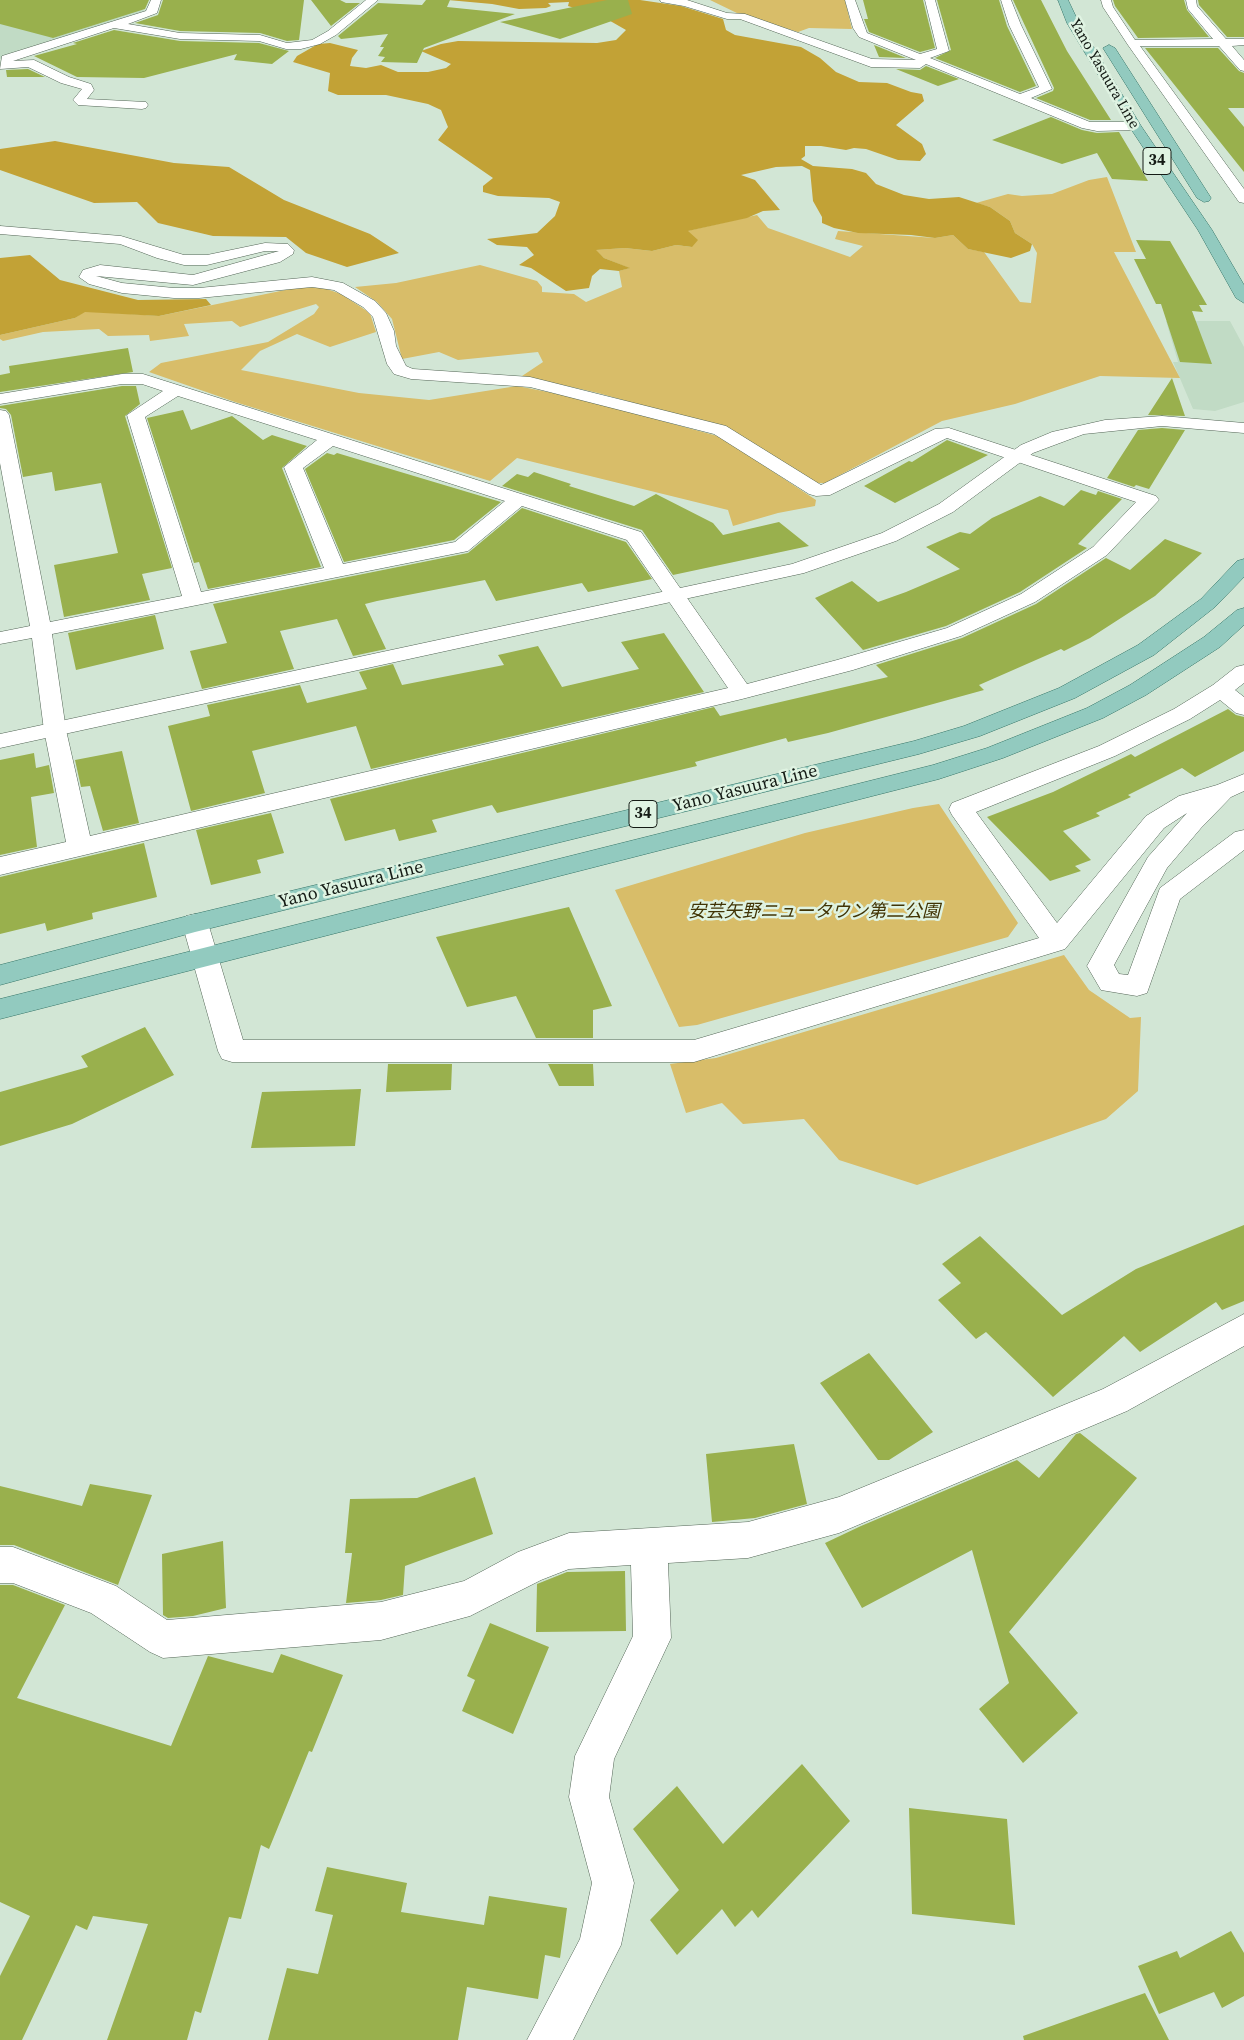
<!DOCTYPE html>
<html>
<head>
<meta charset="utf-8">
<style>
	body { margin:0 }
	canvas { display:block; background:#d2e6d5 }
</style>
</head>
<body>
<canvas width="1244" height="2040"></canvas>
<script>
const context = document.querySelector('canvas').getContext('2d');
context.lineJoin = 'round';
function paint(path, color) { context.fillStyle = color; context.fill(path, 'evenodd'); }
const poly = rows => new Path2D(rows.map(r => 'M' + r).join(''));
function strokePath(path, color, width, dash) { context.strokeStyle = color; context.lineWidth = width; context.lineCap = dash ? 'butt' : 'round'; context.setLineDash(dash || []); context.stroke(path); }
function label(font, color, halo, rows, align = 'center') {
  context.font = font + ' "Source Serif 4","Noto Sans JP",serif'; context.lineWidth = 5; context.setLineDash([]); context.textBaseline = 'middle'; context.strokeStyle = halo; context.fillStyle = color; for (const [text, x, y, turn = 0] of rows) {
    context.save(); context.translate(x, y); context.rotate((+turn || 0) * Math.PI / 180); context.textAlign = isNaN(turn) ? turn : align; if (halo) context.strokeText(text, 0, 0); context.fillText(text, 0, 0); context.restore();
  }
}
paint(poly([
	[10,0,99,0,146,11,0,59,0,3],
	[1166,321,1230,321,1244,347,1244,402,1215,411,1193,409,1173,362,1178,362]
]), '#c1dbc5');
paint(poly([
	[710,0,845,0,852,29,809,28,798,32,741,15],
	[1107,177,1136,252,1114,252,1180,378,1100,376,1015,404,942,421,825,483,815,483,729,430,598,393,522,376,543,362,538,352,458,360,439,352,402,359,392,319,377,302,355,287,396,283,480,265,537,281,542,287,542,292,574,294,586,302,622,287,619,271,629,268,604,258,595,250,625,248,652,251,676,245,692,247,687,231,757,215,768,228,850,257,863,246,835,239,838,231,935,238,953,235,968,249,984,252,1020,302,1031,303,1037,253,1032,244,1015,233,1010,221,990,207,976,203,1008,194,1022,196,1052,194,1089,180],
	[321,287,341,294,370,313,376,332,330,347,297,334,260,351,241,370,359,393,429,400,517,386,579,398,721,437,816,500,815,506,778,513,733,526,728,510,517,458,490,481,235,402,149,372,161,363,268,342,314,314,319,307,316,304,240,327,232,321,184,324,189,336,150,341,149,335,108,336,99,329,43,332,3,341,0,339,0,335,75,318,85,311,159,316,295,288],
	[939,804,1018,923,1008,937,697,1025,679,1027,615,890,805,833,913,808],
	[1064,955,1089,990,1130,1018,1141,1017,1138,1091,1106,1119,917,1185,839,1160,804,1119,743,1124,722,1103,686,1113,670,1064,716,1058]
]), '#d8bd69');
paint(poly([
	[448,0,640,0,681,6,723,19,726,30,735,35,801,47,820,58,836,72,859,82,887,83,911,92,922,94,924,101,896,125,922,144,926,154,920,161,898,160,866,149,854,148,846,150,821,146,805,146,805,156,801,159,813,166,852,169,866,173,876,184,904,195,929,199,959,197,990,207,1010,221,1015,233,1032,244,1030,251,1011,258,968,249,953,235,935,238,911,235,858,233,834,228,822,223,822,217,813,201,810,170,802,166,776,167,741,175,755,180,780,210,763,211,747,218,688,231,698,240,692,247,676,245,652,251,625,248,596,250,604,258,630,268,619,271,600,269,592,276,589,288,566,291,531,268,519,265,534,255,527,247,497,245,487,239,537,233,555,216,560,202,549,198,498,196,483,192,483,186,493,178,438,140,448,127,441,110,428,104,386,95,338,95,328,91,330,73,293,62,297,56,318,44,330,43,358,50,352,58,350,66,366,68,381,65,398,72,428,72,446,68,451,64,421,51,441,44,458,41,597,43,616,40,626,30,605,18,568,6,569,2,548,3,551,6,546,8,519,9,492,4],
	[55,141,174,163,229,167,284,200,370,234,399,253,347,267,306,253,286,237,213,236,158,223,137,202,94,203,0,170,0,149],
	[30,255,60,280,138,300,206,299,211,305,159,316,85,312,75,318,0,335,0,258]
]), '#c2a236');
paint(poly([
	[0,0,149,0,145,9,53,38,0,24],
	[163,0,304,0,299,40,287,41,260,33,180,31,135,23,158,15],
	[311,0,340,0,346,3,360,3,331,26],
	[426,0,450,0,447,7,515,14,424,48,417,63,381,62,385,57,378,56,384,47,380,47,388,34,341,39,338,36,378,3,422,5],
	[607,0,628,0,632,14,560,39,500,22],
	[863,0,923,0,935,48,920,52,869,32,864,19,868,19],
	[937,0,999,0,1007,26,1036,86,1020,92,935,58,951,50],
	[1013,0,1041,0,1067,51,1111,120,1090,120,1036,98,1053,91,1054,88],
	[1113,0,1184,0,1187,10,1209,37,1138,38,1115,6],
	[1198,0,1244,0,1244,37,1227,37,1199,5],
	[114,30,180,41,259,43,289,51,272,64,234,60,237,54,144,78,77,77,34,56,77,44,73,43],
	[874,45,906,58,879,57],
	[1145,48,1218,48,1239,71,1244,73,1244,108,1228,108,1244,127,1244,172],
	[926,66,959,79,938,86,896,69,920,70],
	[28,69,45,77,7,77,6,70],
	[1051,117,1082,130,1097,133,1119,132,1148,181,1112,179,1097,153,1062,164,992,140],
	[1136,240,1170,241,1207,305,1199,305,1203,312,1192,311,1212,364,1180,362,1161,304,1156,304,1134,259,1146,259],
	[128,348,133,372,0,392,0,375,10,373,9,366],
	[1172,378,1185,416,1148,415],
	[122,386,136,386,140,404,125,416,172,568,142,574,150,600,64,617,54,565,118,553,101,483,55,491,52,472,23,477,11,415,6,409,0,408,0,406],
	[183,410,191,430,232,416,263,440,272,435,307,446,282,468,321,567,208,589,199,562,194,563,147,418],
	[1162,428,1185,430,1149,489,1136,485,1134,487,1107,478,1138,430],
	[947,440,988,455,895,503,864,486,909,461,912,462],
	[327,453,334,455,337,453,501,502,454,540,344,562,305,469],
	[534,472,571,484,569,486,634,506,656,494,713,523,723,535,779,522,809,546,673,575,642,530,502,486,517,474,528,477],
	[1081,490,1096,495,1098,491,1122,499,1078,544,1087,548,1020,592,946,626,863,650,815,598,852,581,878,602,906,592,960,569,926,547,960,532,970,534,992,518,1040,496,1064,506],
	[522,508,626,542,652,579,588,592,582,583,496,601,485,580,377,601,365,604,386,649,353,656,337,619,280,631,294,669,202,689,190,651,227,643,213,604,468,553],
	[1165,539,1202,553,1155,596,1090,638,1064,651,1061,649,979,685,984,690,828,733,788,742,786,738,695,762,697,766,497,813,492,805,432,820,437,832,399,841,395,829,345,841,330,799,714,707,720,716,888,677,876,665,962,638,1036,604,1106,558,1130,570],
	[155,615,164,649,76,670,68,633],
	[664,633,704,692,371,769,356,726,252,751,265,793,191,811,168,726,210,716,207,705,300,685,307,703,367,689,359,672,393,664,402,685,504,665,498,655,538,646,562,687,639,669,621,642],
	[1228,709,1236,715,1244,717,1244,751,1195,777,1182,768,1128,795,1131,797,1096,813,1100,816,1063,831,1091,860,1075,866,1081,871,1050,881,987,817,1053,792,1131,754,1135,757],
	[122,751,139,823,103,831,90,786,81,787,75,760],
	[34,753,36,768,49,765,54,793,31,797,37,847,0,855,0,760],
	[271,813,284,853,257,860,261,873,211,885,196,830],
	[144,843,157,897,92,913,93,919,47,931,45,923,0,934,0,877],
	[569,907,612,1006,593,1010,593,1038,536,1038,516,996,467,1007,436,937],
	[145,1027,174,1075,72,1124,0,1146,0,1092,88,1067,81,1056],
	[388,1064,452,1064,451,1090,386,1092],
	[548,1064,593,1064,594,1086,559,1086],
	[361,1089,355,1146,251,1148,262,1092],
	[1244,1225,1244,1301,1222,1310,1216,1302,1140,1352,1124,1336,1053,1397,986,1332,976,1339,938,1300,961,1283,942,1264,980,1236,1062,1315,1136,1269],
	[869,1353,933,1432,889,1460,878,1460,820,1383],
	[1080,1433,1137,1478,1009,1632,1078,1713,1023,1763,979,1709,1009,1683,972,1550,862,1608,825,1543,861,1526,1017,1460,1039,1478,1076,1434],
	[794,1444,807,1504,755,1518,712,1522,706,1454],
	[475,1477,493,1534,405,1566,403,1595,381,1600,346,1603,352,1553,345,1553,350,1499,417,1498],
	[90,1484,152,1495,118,1585,14,1545,0,1545,0,1486,82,1506],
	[223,1541,226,1608,193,1616,168,1618,163,1615,162,1554],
	[625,1571,626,1631,536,1632,537,1584,567,1572],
	[0,1585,13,1585,65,1605,17,1698,171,1746,208,1656,273,1673,281,1654,343,1675,312,1752,309,1751,269,1849,261,1845,241,1919,229,1917,201,2013,195,2011,187,2040,107,2040,148,1924,93,1916,87,1930,76,1925,22,2040,0,2040,0,1976,30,1916,0,1902],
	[490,1623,549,1647,513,1734,462,1711,475,1680,467,1676],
	[802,1764,850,1821,758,1918,752,1910,735,1927,722,1909,677,1955,650,1920,679,1890,633,1829,677,1786,723,1844],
	[909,1808,1007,1819,1015,1925,912,1914],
	[327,1867,407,1883,401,1912,484,1925,489,1896,567,1908,560,1958,545,1955,538,1999,467,1987,458,2040,268,2040,287,1968,318,1974,333,1915,315,1911],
	[1231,1931,1244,1953,1244,1996,1222,2008,1214,1992,1159,2014,1138,1966,1177,1951,1180,1958],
	[1145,1993,1169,2040,1024,2040,1023,2036]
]), '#99b04d');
const minor = poly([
	[151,0,161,0,157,13,128,24,180,33,260,35,287,43,312,40,328,31,366,0,378,0,336,35,320,44,301,49,286,49,259,41,180,39,114,28,13,61,34,60,69,77,91,84,94,90,87,99,146,102,148,105,146,108,142,109,78,105,73,100,82,89,61,83,28,67,0,69,2,56,146,11,151,0],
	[660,0,687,0,727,13,745,14,872,59,916,60,859,37,853,28,845,0,855,0,867,33,920,54,937,49,925,0,935,0,949,51,930,58,1020,94,1039,87,1009,25,1001,0,1011,0,1021,25,1052,89,1031,98,1090,122,1135,122,1141,126,1135,130,1097,131,1082,128,926,64,920,68,871,67,740,19,727,19,684,6,661,2,660,0],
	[1101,0,1111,0,1113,7,1135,40,1213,39,1188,9,1186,0,1196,0,1197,6,1226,39,1244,39,1244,45,1232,46,1244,60,1244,71,1240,70,1219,46,1140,46,1244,189,1244,203,1239,202,1128,45,1103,7,1101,0],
	[0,226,121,236,184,255,207,255,265,243,288,244,294,250,293,254,280,262,193,285,96,276,122,283,174,288,199,288,312,277,343,283,375,301,386,313,394,331,396,346,406,366,413,369,530,377,726,426,821,485,935,429,949,428,1156,496,1159,500,1107,555,1035,602,961,636,853,670,742,699,0,875,0,857,66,842,44,730,32,638,0,644,0,632,30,626,0,463,0,410,6,411,9,415,50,622,182,596,127,415,163,391,142,384,122,384,0,404,0,394,122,374,143,374,641,532,747,684,837,660,947,628,1021,594,1093,547,1136,502,947,438,830,495,816,496,809,494,714,434,530,387,411,379,394,374,387,364,373,317,363,307,334,290,312,287,199,298,174,298,122,293,89,284,79,277,83,270,100,265,193,275,279,251,265,251,207,265,184,265,157,258,120,244,0,234,0,226],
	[178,396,317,440,284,467,324,568,201,592,145,417,178,396],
	[333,446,505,501,455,542,343,564,303,468,333,446],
	[522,506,627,540,728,688,90,836,66,730,52,634,468,551,522,506],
	[1244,665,1244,683,1235,690,1244,697,1244,715,1236,713,1220,700,1190,719,1115,756,976,812,1057,923,1146,816,1179,796,1217,785,1244,774,1244,791,1231,797,1201,828,1167,868,1114,965,1119,974,1128,975,1160,888,1235,832,1244,830,1244,850,1180,899,1147,993,1137,996,1101,990,1087,966,1148,857,1187,813,1164,828,1065,949,694,1062,232,1062,222,1059,218,1051,182,923,186,916,195,914,204,916,208,923,243,1040,694,1040,1039,938,952,815,949,809,952,803,1099,746,1174,709,1213,685,1236,667,1244,665],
	[1244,1314,1244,1346,1127,1411,839,1533,748,1558,668,1563,671,1638,614,1759,609,1797,634,1883,621,1945,573,2040,527,2040,580,1939,592,1883,569,1797,575,1756,633,1636,631,1565,569,1569,541,1580,470,1616,381,1640,163,1658,150,1652,91,1613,13,1583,0,1583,0,1547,13,1547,116,1586,167,1620,381,1602,464,1581,518,1552,569,1533,748,1522,839,1497,1103,1389,1244,1314]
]);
const tertiary = poly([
	[1162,416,1244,423,1244,433,1162,426,1084,434,1033,453,953,512,896,541,804,573,0,748,0,734,792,564,882,533,939,504,1021,445,1052,432,1105,420,1162,416]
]);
const primary = poly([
	[1058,0,1068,0,1079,23,1141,126,1212,230,1244,285,1244,303,1236,298,1198,230,1129,126,1067,23,1058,0],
	[1109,45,1115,48,1211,198,1209,201,1204,202,1197,198,1103,48,1109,45],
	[1244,559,1244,577,1215,607,1154,655,1075,698,980,736,919,754,195,932,0,985,0,965,195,914,914,741,964,726,1059,688,1138,645,1201,599,1237,561,1244,559],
	[1244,608,1244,625,1220,647,1146,695,1103,718,1003,758,939,779,0,1019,0,999,933,765,987,748,1087,708,1130,685,1204,637,1237,610,1244,608]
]);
strokePath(minor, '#536556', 1);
strokePath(tertiary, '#536556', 1);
strokePath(primary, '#367568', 1);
paint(minor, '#fff');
paint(tertiary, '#fff');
paint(primary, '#92cabf');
label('15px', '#141b15', '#dff3e2', [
	["Yano Yasuura Line",1104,74,60]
]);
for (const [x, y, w] of [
	[1157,161,28],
	[643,814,28]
]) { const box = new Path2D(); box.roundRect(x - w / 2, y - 13.5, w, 27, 4); context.fillStyle = '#dff3e2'; context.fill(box); strokePath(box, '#141b15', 1); }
label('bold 16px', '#141b15', null, [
	["34",1157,161],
	["34",643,814]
]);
label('18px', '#141b15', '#dff3e2', [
	["Yano Yasuura Line",745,789,-14],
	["Yano Yasuura Line",351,885,-14]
]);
label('italic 18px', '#413405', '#dff3e2', [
	["安芸矢野ニュータウン第二公園",814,912]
]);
</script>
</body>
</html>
